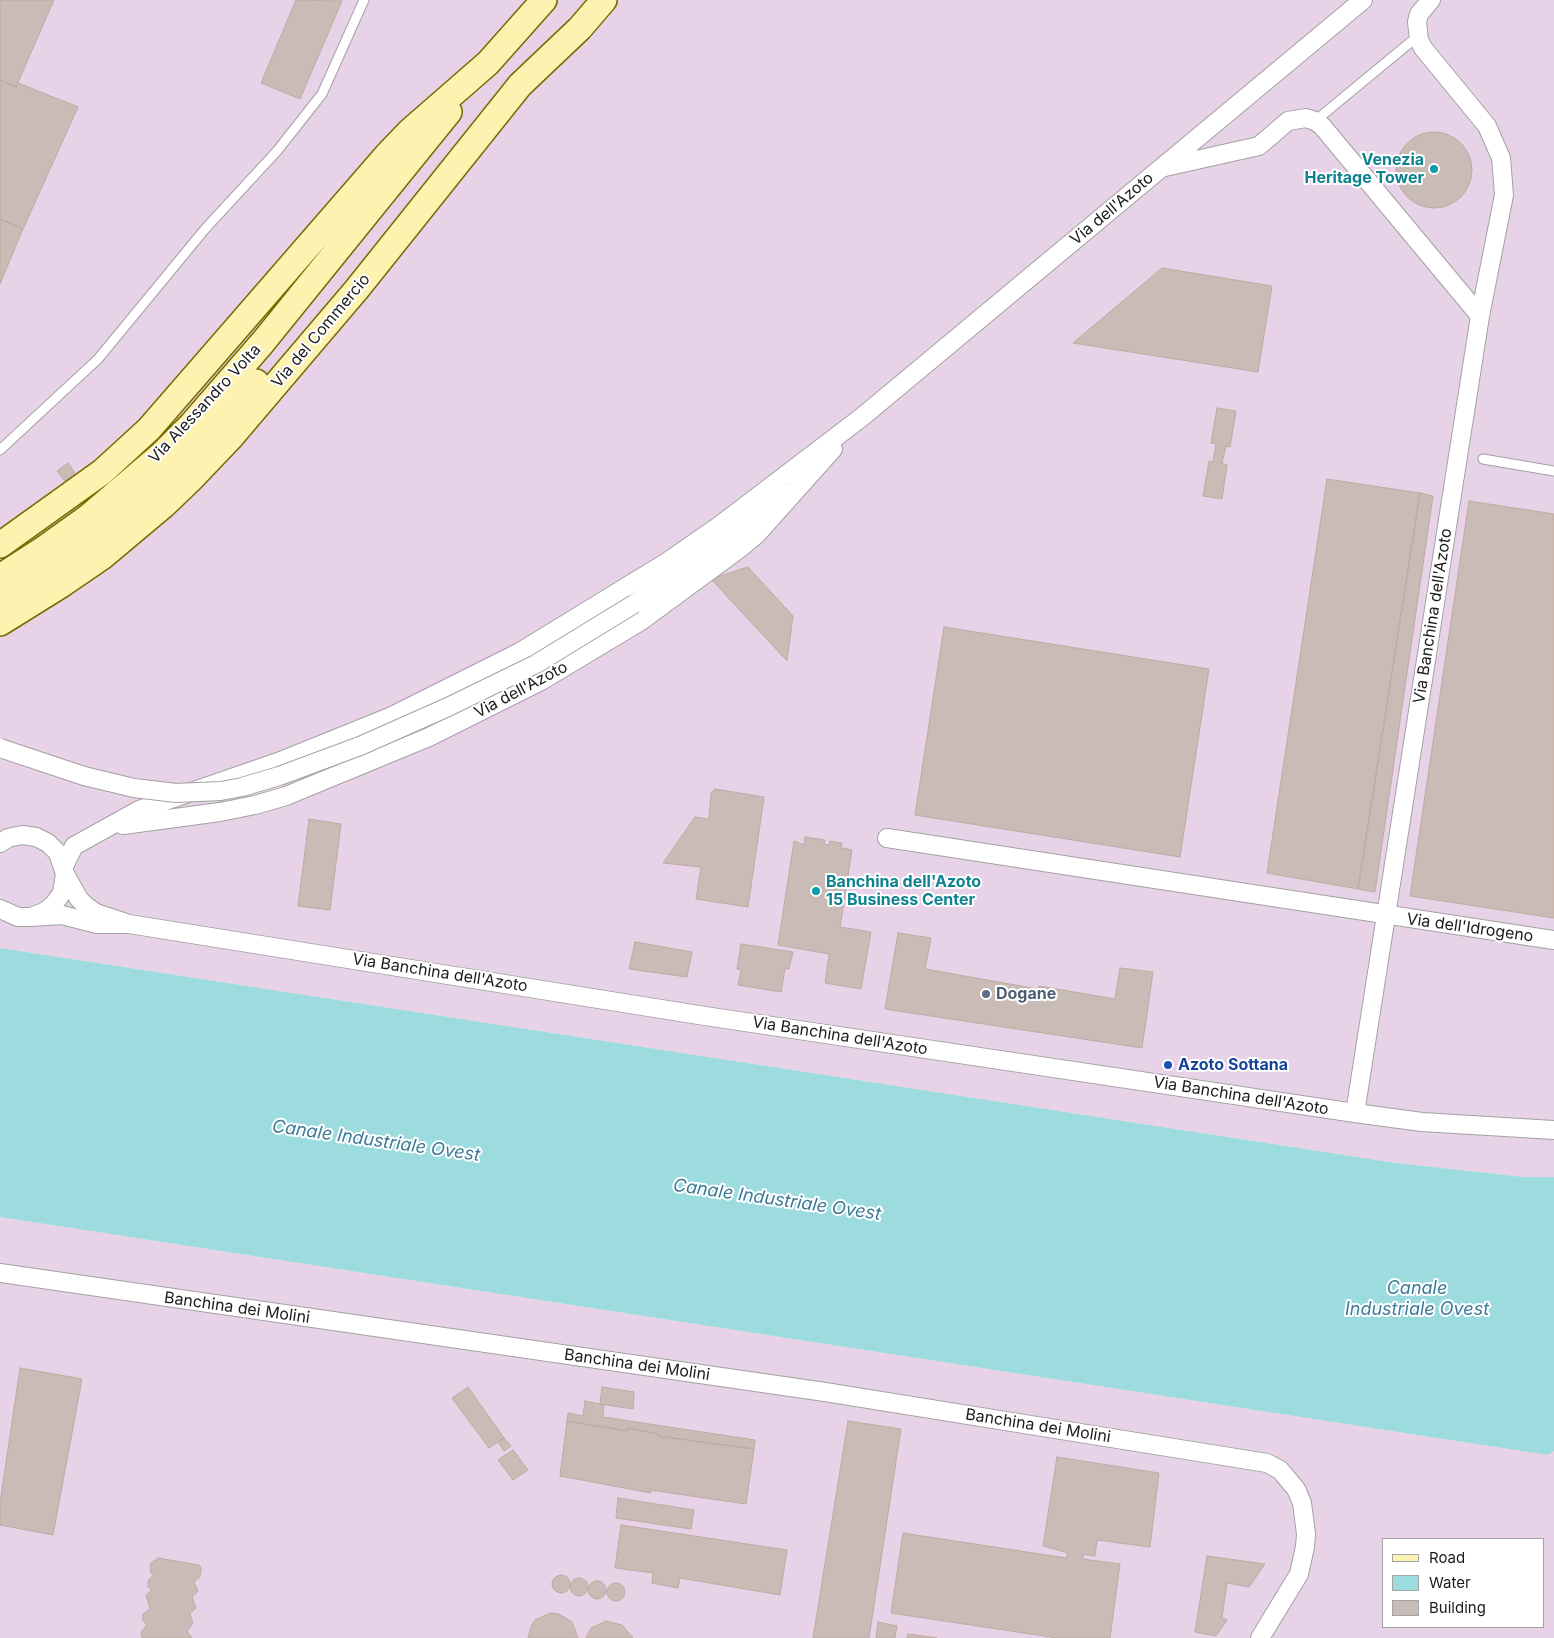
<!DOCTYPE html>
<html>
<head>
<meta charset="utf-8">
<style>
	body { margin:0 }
	#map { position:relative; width:1554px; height:1638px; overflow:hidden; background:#eee7e0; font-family:Inter,sans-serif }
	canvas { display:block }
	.legend { position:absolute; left:1382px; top:1538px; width:162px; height:90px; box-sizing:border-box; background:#fff; border:1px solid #a4a4a4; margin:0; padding:6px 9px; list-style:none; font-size:15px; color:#1b1b1b }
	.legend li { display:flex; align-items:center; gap:10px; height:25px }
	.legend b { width:25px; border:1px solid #a4a4a4 }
</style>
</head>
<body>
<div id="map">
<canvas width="1554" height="1638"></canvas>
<ul class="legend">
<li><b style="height:6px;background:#fdf2af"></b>Road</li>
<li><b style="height:14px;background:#9ddcde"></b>Water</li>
<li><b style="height:14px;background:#c9bbb6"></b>Building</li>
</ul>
</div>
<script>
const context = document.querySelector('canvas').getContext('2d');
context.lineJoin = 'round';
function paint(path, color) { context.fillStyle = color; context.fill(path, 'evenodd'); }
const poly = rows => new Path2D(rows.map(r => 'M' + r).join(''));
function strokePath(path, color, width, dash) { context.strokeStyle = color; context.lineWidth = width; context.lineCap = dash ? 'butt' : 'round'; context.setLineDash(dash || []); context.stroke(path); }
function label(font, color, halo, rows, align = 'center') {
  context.font = font + ' Inter,sans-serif'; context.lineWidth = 4; context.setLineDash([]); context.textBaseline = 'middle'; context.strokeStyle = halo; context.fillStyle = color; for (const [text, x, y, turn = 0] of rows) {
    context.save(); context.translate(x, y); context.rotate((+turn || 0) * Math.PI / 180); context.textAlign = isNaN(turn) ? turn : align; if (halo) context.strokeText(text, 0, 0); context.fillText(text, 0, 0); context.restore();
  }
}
paint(poly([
	[0,0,1554,0,1554,1177,1523,1177,1396,1163,0,948],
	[0,1217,1548,1455,1554,1451,1554,1638,0,1638],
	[1383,1539,1543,1539,1543,1627,1383,1627]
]), '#e7d2e7');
paint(poly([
	[0,948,1396,1163,1523,1177,1554,1177,1554,1451,1548,1455,0,1217]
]), '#9ddcde');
const building = poly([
	[0,0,54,0,16,87,0,80,0,0],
	[296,0,342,1,300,99,261,83,296,0],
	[0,80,16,87,18,83,78,107,23,229,0,219,0,80],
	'1396 170a38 38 0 1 1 76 0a38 38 0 1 1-76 0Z',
	[0,219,23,229,0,284,0,219],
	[1162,268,1272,286,1258,372,1073,343,1162,268],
	[1217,408,1236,411,1230,447,1226,446,1222,463,1227,465,1222,499,1203,496,1209,461,1213,462,1216,444,1211,443,1217,408],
	[68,463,75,473,65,481,57,471,68,463],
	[1327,479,1420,493,1358,889,1267,873,1327,479],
	[1420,493,1433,496,1375,892,1358,889,1420,493],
	[1469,501,1554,514,1554,918,1410,896,1469,501],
	[748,567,793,616,787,661,711,579,748,567],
	[944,627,1209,669,1180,857,915,815,944,627],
	[715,789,764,797,748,907,696,899,701,867,663,863,695,817,709,819,711,793,715,789],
	[309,819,341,824,330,910,298,906,309,819],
	[805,837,825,840,824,844,829,845,830,841,842,843,840,851,843,848,852,850,840,927,871,932,861,989,825,983,829,954,778,945,794,841,804,845,805,837],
	[898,933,931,938,925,969,1038,989,1039,986,1115,999,1120,968,1153,972,1142,1048,885,1009,898,933],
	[635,942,692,952,687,977,629,969,635,942],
	[741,944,793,952,789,969,785,968,781,992,738,985,741,970,737,969,741,944],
	[20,1368,82,1379,53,1535,0,1525,0,1503,20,1368],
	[468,1387,504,1438,489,1448,452,1398,468,1387],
	[602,1387,634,1392,633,1409,600,1404,602,1387],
	[585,1401,604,1405,603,1417,755,1440,754,1449,658,1436,659,1434,628,1428,628,1431,567,1421,568,1413,583,1416,585,1401],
	[567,1421,628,1431,628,1428,659,1434,658,1436,754,1449,746,1504,650,1490,651,1493,560,1476,567,1421],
	[848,1421,901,1429,869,1638,813,1638,848,1421],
	[504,1438,511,1446,504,1451,498,1442,504,1438],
	[513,1450,528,1470,513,1480,498,1460,513,1450],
	[1057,1457,1159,1473,1150,1547,1097,1540,1095,1556,1083,1554,1083,1559,1120,1564,1110,1638,1057,1638,891,1613,903,1533,1066,1558,1068,1553,1043,1546,1057,1457],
	[618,1498,694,1510,691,1529,616,1518,618,1498],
	[621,1525,787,1550,780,1595,680,1578,678,1588,652,1583,653,1573,615,1568,621,1525],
	[1207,1556,1265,1564,1249,1587,1227,1583,1222,1618,1227,1620,1216,1636,1195,1632,1207,1556],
	[158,1558,199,1565,201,1568,200,1577,194,1582,198,1591,192,1597,196,1608,190,1614,193,1623,187,1631,192,1638,142,1638,141,1632,147,1625,143,1620,143,1614,150,1609,146,1595,152,1590,148,1587,148,1581,154,1574,151,1573,150,1564,158,1558],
	'552 1584a9 9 0 1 1 18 0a9 9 0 1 1-18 0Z',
	'570 1587a9 9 0 1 1 18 0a9 9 0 1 1-18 0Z',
	'588 1590a9 9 0 1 1 18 0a9 9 0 1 1-18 0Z',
	'607 1592a9 9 0 1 1 18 0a9 9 0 1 1-18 0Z',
	[550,1613,559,1614,572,1622,578,1638,528,1638,531,1626,535,1620,550,1613],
	[606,1621,622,1625,633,1638,586,1638,591,1628,606,1621],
	[878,1622,897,1626,895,1638,876,1638,878,1622],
	[908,1634,937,1638,907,1638,908,1634]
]);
paint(building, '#c9bbb6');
strokePath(building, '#c0aaa2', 1);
const lane = poly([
	[1315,121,1418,36],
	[0,450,98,359,205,229,277,151,322,94,364,0],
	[1483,459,1554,471]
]);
const street = poly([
	[1165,167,1259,146,1288,121,1306,118,1315,121,1322,126,1480,316],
	[634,604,731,536,782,490],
	[123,825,220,812,255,805,286,796,429,737,541,681,641,621,739,549,757,534,833,449],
	[887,838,1554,940],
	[0,843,8,838,22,835,36,837,48,843,58,853,65,874,62,893,54,904,44,912,31,917,18,917,0,909],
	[64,866,74,846,139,810,278,762,392,716,520,652,667,562,719,526,862,417,1363,0],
	[31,917,62,915,97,924,129,924,96,913,86,906,79,899,65,874],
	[129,924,705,1016,1355,1113,1422,1122,1554,1130],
	[1355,1113,1480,316,1504,195,1501,158,1487,126,1423,48,1419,40,1417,22,1419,14,1431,0],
	[0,1273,825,1392,1267,1463,1280,1470,1296,1489,1302,1503,1306,1534,1305,1547,1299,1574,1260,1638]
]);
const secondary = poly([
	[0,545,102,472,149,429,387,155,410,131,488,63,544,0],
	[0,577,45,548,87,518,161,455,192,424,263,342,449,112],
	[0,602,66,559,138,504,191,455,256,382],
	[0,623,61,585,102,557,164,505,190,480,232,436,357,289,520,85,580,28,604,0]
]);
strokePath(lane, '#a2a2a2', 11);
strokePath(street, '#a2a2a2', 20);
strokePath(secondary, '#756c00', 28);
strokePath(lane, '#fff', 9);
strokePath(street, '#fff', 18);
strokePath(secondary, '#fdf2af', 25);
const streetBridge = poly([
	[0,748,84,776,134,788,176,793,221,791,242,787,279,776,360,746,448,707,536,664,634,604]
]);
strokePath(streetBridge, '#a2a2a2', 20, []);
strokePath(streetBridge, '#fff', 18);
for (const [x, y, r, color] of [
	[1434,169,5,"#0f9aa8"],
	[816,891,5,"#0f9aa8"],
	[986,994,5,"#5c6f8a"],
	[1168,1065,5,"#1a4fb4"]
]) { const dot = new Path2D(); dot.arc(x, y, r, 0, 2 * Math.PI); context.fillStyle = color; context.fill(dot); strokePath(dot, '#fff', 2); }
label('bold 16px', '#0d838f', '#fff', [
	["Venezia",1424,160],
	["Heritage Tower",1424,178],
	["Banchina dell'Azoto",826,882,"left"],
	["15 Business Center",826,900,"left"]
], 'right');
label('16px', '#1b1b1b', '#fff', [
	["Via dell'Azoto",1112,209,-40],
	["Via del Commercio",321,331,-50],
	["Via Alessandro Volta",205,404,-47],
	["Via Banchina dell'Azoto",1433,616,-81],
	["Via dell'Azoto",521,690,-28],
	["Via dell'Idrogeno",1470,928,8],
	["Via Banchina dell'Azoto",440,973,9],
	["Via Banchina dell'Azoto",840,1036,9],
	["Via Banchina dell'Azoto",1241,1096,9],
	["Banchina dei Molini",237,1308,8],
	["Banchina dei Molini",637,1365,8],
	["Banchina dei Molini",1038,1426,9]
]);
label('bold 16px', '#4e5e75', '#fff', [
	["Dogane",996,994]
], 'left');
label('bold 16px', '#164399', '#fff', [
	["Azoto Sottana",1178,1065]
], 'left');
label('italic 18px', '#3c7a97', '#fff', [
	["Canale Industriale Ovest",376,1141,8],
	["Canale Industriale Ovest",777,1200,8],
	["Canale",1417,1289],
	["Industriale Ovest",1417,1310]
]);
</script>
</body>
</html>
